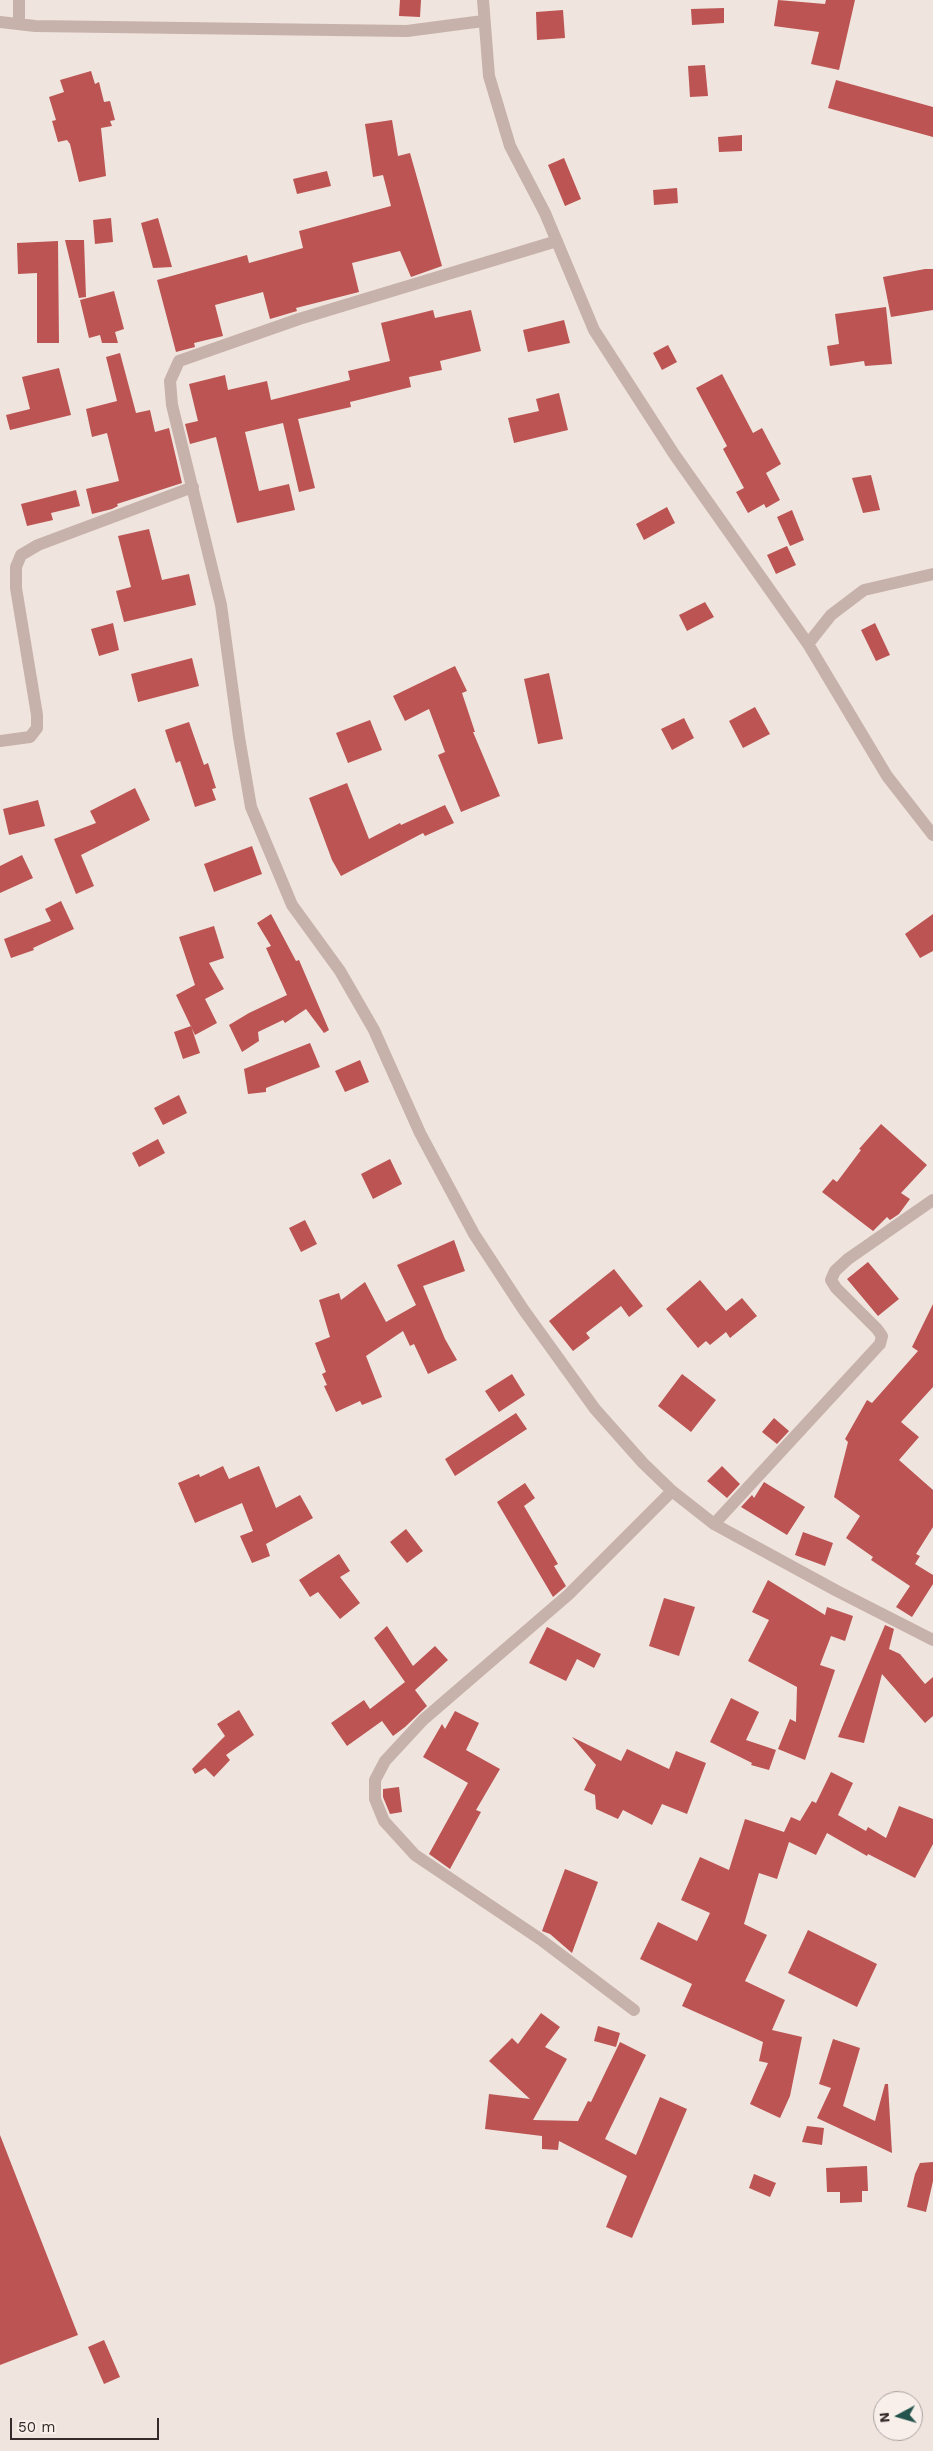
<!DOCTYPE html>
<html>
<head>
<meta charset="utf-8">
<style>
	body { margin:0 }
	#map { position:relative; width:933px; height:2451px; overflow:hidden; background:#f0e4de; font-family:"Work Sans",sans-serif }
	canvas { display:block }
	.north { position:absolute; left:873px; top:2391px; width:50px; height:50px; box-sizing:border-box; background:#f8efea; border:1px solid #aaa19d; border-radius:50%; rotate:264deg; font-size:14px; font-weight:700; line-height:20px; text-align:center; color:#362b2a }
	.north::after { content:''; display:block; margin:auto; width:18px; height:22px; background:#23534c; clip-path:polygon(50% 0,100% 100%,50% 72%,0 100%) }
	.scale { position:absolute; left:10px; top:2418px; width:149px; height:22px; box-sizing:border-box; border:2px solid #362b2a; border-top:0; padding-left:6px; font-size:15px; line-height:18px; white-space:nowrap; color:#362b2a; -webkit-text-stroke:4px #f8efea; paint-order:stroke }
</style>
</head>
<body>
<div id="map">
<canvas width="933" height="2451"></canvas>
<div class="north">N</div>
<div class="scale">50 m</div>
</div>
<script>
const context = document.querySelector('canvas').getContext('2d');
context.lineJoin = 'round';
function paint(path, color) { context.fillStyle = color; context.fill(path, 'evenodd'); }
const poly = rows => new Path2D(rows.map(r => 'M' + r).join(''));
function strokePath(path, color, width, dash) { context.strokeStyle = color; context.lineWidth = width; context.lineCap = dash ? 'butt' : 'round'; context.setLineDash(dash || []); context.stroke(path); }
paint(poly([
	[400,0,421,0,420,17,399,16],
	[778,0,825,4,826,0,855,0,839,70,811,64,819,32,774,26],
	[724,8,724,23,692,25,691,9],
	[563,10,565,38,537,40,536,12],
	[705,65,708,96,690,97,688,66],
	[91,71,95,84,99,82,104,102,110,101,115,120,110,121,112,126,101,128,106,176,79,182,70,144,67,140,58,142,52,121,56,120,49,97,64,92,60,80],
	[836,80,933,107,933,137,828,108],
	[392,120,398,156,410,153,442,266,411,277,400,251,352,263,359,292,296,308,297,311,270,319,263,292,215,305,223,336,194,343,195,347,176,352,157,280,247,255,249,263,303,248,299,231,391,206,383,175,373,177,365,124],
	[742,135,742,151,719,152,718,137],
	[564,158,581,199,565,206,548,165],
	[327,171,331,186,297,194,293,179],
	[677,188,678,203,654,205,653,190],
	[111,218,113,242,95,244,93,220],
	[158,218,172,267,153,268,141,223],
	[65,240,84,240,86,297,79,298],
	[58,241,59,343,37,343,37,273,18,274,17,243],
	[925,269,933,269,933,310,891,317,883,277],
	[114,291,124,329,115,332,118,343,102,343,100,335,89,338,80,300],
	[886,307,892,364,865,366,864,361,830,366,827,346,839,344,835,314],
	[433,310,435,318,471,310,481,351,440,361,442,370,409,377,411,387,350,402,351,407,298,419,315,488,299,492,283,423,245,432,259,491,289,484,295,510,237,523,216,437,190,444,185,424,198,421,189,384,225,375,228,390,267,381,271,400,350,380,348,371,390,361,381,323],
	[564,320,570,343,528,352,523,330],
	[668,345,677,362,662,370,653,353],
	[120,353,136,413,150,410,155,432,169,428,182,483,117,504,118,506,112,509,92,514,86,489,119,481,107,433,92,437,86,409,117,401,106,357],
	[59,368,71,415,10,430,6,415,30,409,22,377],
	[722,374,753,433,762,428,781,464,766,473,780,500,766,508,764,504,748,513,736,492,744,488,723,449,727,446,696,388],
	[559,393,568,430,514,443,508,418,539,411,536,399],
	[871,475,880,510,863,513,852,478],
	[76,490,80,506,51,513,53,520,27,526,21,504],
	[667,507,675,523,644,540,636,524],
	[792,510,804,540,790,546,777,517],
	[149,529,162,580,189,574,196,605,124,622,116,591,131,587,118,536],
	[787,546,796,565,776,574,767,555],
	[705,602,714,617,687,631,679,615],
	[113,623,119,650,99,656,91,629],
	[875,623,890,655,876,661,861,630],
	[192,658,199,686,138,702,131,674],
	[455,666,467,691,462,693,475,732,473,732,500,796,461,812,438,755,445,752,429,709,405,721,393,696],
	[549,673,563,739,538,744,524,679],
	[755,707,770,734,743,748,729,721],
	[684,718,694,738,672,750,661,729],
	[370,720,382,750,348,763,336,733],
	[189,722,204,765,208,763,216,788,212,789,216,800,195,807,180,761,176,763,165,730],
	[347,783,369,839,400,823,401,825,445,805,454,823,425,836,423,833,341,876,332,860,309,798],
	[135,788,150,820,81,855,94,886,76,894,54,839,96,823,90,811],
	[38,800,45,826,9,835,3,809],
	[252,846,262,874,214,892,204,864],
	[22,855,33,878,0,893,0,866],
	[61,901,74,929,33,948,34,950,11,958,4,939,51,921,45,909],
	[271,914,296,961,299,960,329,1030,324,1033,306,1009,285,1023,283,1020,258,1032,259,1041,242,1052,229,1025,249,1013,287,995,266,948,271,946,257,923],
	[933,914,933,951,920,958,905,934],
	[214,926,224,958,209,963,224,989,205,999,217,1023,195,1035,176,995,195,985,179,937],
	[191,1026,200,1053,183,1059,174,1032],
	[310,1043,320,1067,266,1088,266,1092,248,1094,244,1069],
	[360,1060,369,1082,345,1092,335,1071],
	[179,1095,187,1113,163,1125,154,1108],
	[881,1124,927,1165,901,1193,910,1199,899,1214,890,1220,887,1217,873,1231,822,1192,833,1179,837,1182,861,1150,859,1149],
	[158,1139,165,1153,139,1167,132,1153],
	[390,1159,402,1184,373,1199,361,1174],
	[305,1220,317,1244,301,1252,289,1228],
	[454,1240,465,1271,423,1286,445,1339,457,1360,428,1374,414,1344,410,1346,403,1331,366,1356,382,1397,362,1405,360,1401,336,1412,324,1386,327,1385,322,1374,326,1372,315,1343,330,1337,319,1300,339,1293,341,1300,365,1282,386,1322,416,1305,397,1265],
	[868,1262,899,1299,878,1316,847,1279],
	[614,1269,643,1306,629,1317,621,1306,586,1333,590,1338,573,1351,549,1321],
	[700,1280,726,1311,742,1298,757,1316,730,1338,726,1332,710,1345,706,1341,698,1348,666,1309],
	[933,1304,933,1387,901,1422,919,1437,899,1460,933,1490,933,1527,916,1554,920,1556,915,1564,933,1575,933,1584,912,1617,896,1607,910,1586,871,1560,873,1557,846,1538,860,1516,834,1497,848,1442,845,1439,867,1400,872,1403,918,1351,912,1347],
	[512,1374,525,1395,499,1412,485,1391],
	[682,1374,716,1400,691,1432,658,1406],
	[516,1413,527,1429,455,1476,445,1459],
	[774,1418,789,1431,777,1444,762,1432],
	[223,1466,229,1479,259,1466,276,1508,300,1495,313,1518,266,1544,270,1556,252,1563,240,1536,253,1531,242,1503,195,1523,178,1483,199,1474,200,1477],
	[722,1466,740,1484,727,1498,707,1481],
	[764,1482,805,1507,787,1535,741,1507,752,1495,754,1498],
	[525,1483,535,1498,524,1506,558,1564,554,1566,566,1586,553,1597,497,1502],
	[406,1529,423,1551,407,1563,390,1542],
	[803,1532,833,1543,825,1566,795,1555],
	[339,1554,350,1571,340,1577,360,1603,340,1619,318,1592,310,1597,299,1580],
	[768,1580,825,1615,827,1607,853,1616,845,1641,831,1636,820,1665,835,1670,805,1760,778,1749,790,1719,796,1722,797,1687,748,1661,769,1620,752,1612],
	[664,1598,695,1607,679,1656,649,1646],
	[885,1625,894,1629,889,1649,900,1654,925,1684,933,1677,933,1716,925,1723,882,1674,864,1743,838,1737],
	[387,1626,413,1666,435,1646,448,1660,415,1690,427,1706,405,1727,393,1736,382,1721,347,1746,331,1723,364,1700,370,1709,405,1682,374,1638],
	[547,1627,601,1654,594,1668,577,1659,566,1681,529,1663],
	[731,1698,759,1712,746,1740,776,1750,769,1770,751,1765,752,1763,710,1742],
	[239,1710,254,1735,226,1755,230,1760,214,1777,205,1768,195,1774,192,1769,225,1736,217,1724],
	[455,1711,479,1723,466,1750,500,1769,476,1810,481,1812,450,1869,429,1854,468,1783,423,1757,442,1724,445,1729],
	[572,1737,621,1761,627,1749,669,1769,676,1751,706,1763,687,1814,662,1804,652,1825,623,1810,618,1819,596,1809,595,1795,584,1790,596,1765],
	[831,1772,853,1783,838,1815,866,1831,868,1827,886,1838,899,1806,933,1819,933,1844,915,1878,868,1854,867,1856,827,1833,816,1855,789,1842,777,1879,759,1873,744,1924,767,1935,745,1981,785,2000,772,2030,802,2037,790,2096,780,2118,750,2104,768,2063,759,2061,763,2042,682,2006,692,1984,640,1959,658,1922,697,1941,710,1913,681,1900,700,1857,729,1870,745,1819,784,1832,791,1817,800,1821,812,1801,816,1803],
	[399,1787,402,1812,390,1814,383,1797,383,1789],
	[565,1869,598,1882,572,1953,550,1934,542,1931],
	[808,1930,877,1964,857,2007,788,1973],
	[541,2013,560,2027,545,2047,567,2059,533,2120,578,2121,588,2101,591,2102,620,2042,646,2055,605,2139,636,2155,660,2097,687,2109,632,2238,606,2227,627,2176,559,2141,558,2150,542,2149,542,2136,485,2129,489,2094,530,2099,489,2061,512,2038,518,2044],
	[598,2026,620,2033,616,2047,594,2041],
	[833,2039,860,2048,843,2106,875,2121,885,2084,888,2084,892,2153,817,2118,831,2088,819,2084],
	[807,2126,824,2128,822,2145,802,2142],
	[0,2135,78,2335,0,2365],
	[933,2162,933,2181,926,2212,907,2207,915,2174,920,2163],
	[867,2166,868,2191,862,2191,862,2202,840,2203,840,2192,827,2192,826,2168],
	[754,2174,776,2183,770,2197,749,2188],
	[104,2340,120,2377,104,2384,88,2347]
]), '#bb5452');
strokePath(poly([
	[483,0,489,76,510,146,545,213,594,330,674,454,808,644,887,776,933,835],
	[0,22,35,26,407,31,483,21],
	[19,24,19,0],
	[557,241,299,319,179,361,170,381,172,405,221,605,239,737,251,807,292,905,340,971,374,1030,420,1133,474,1234,523,1309,595,1409,643,1463,672,1491,714,1524,837,1591,933,1640],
	[808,644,831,615,864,590,933,574],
	[0,741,30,737,37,728,37,715,16,588,16,567,21,555,38,545,193,487],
	[714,1524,880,1344,882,1336,877,1329,836,1288,831,1280,835,1271,848,1259,933,1200],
	[634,2010,540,1939,415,1855,384,1821,375,1799,375,1780,385,1761,423,1720,568,1595,672,1491]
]), '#c7b2ab', 12);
</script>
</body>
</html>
